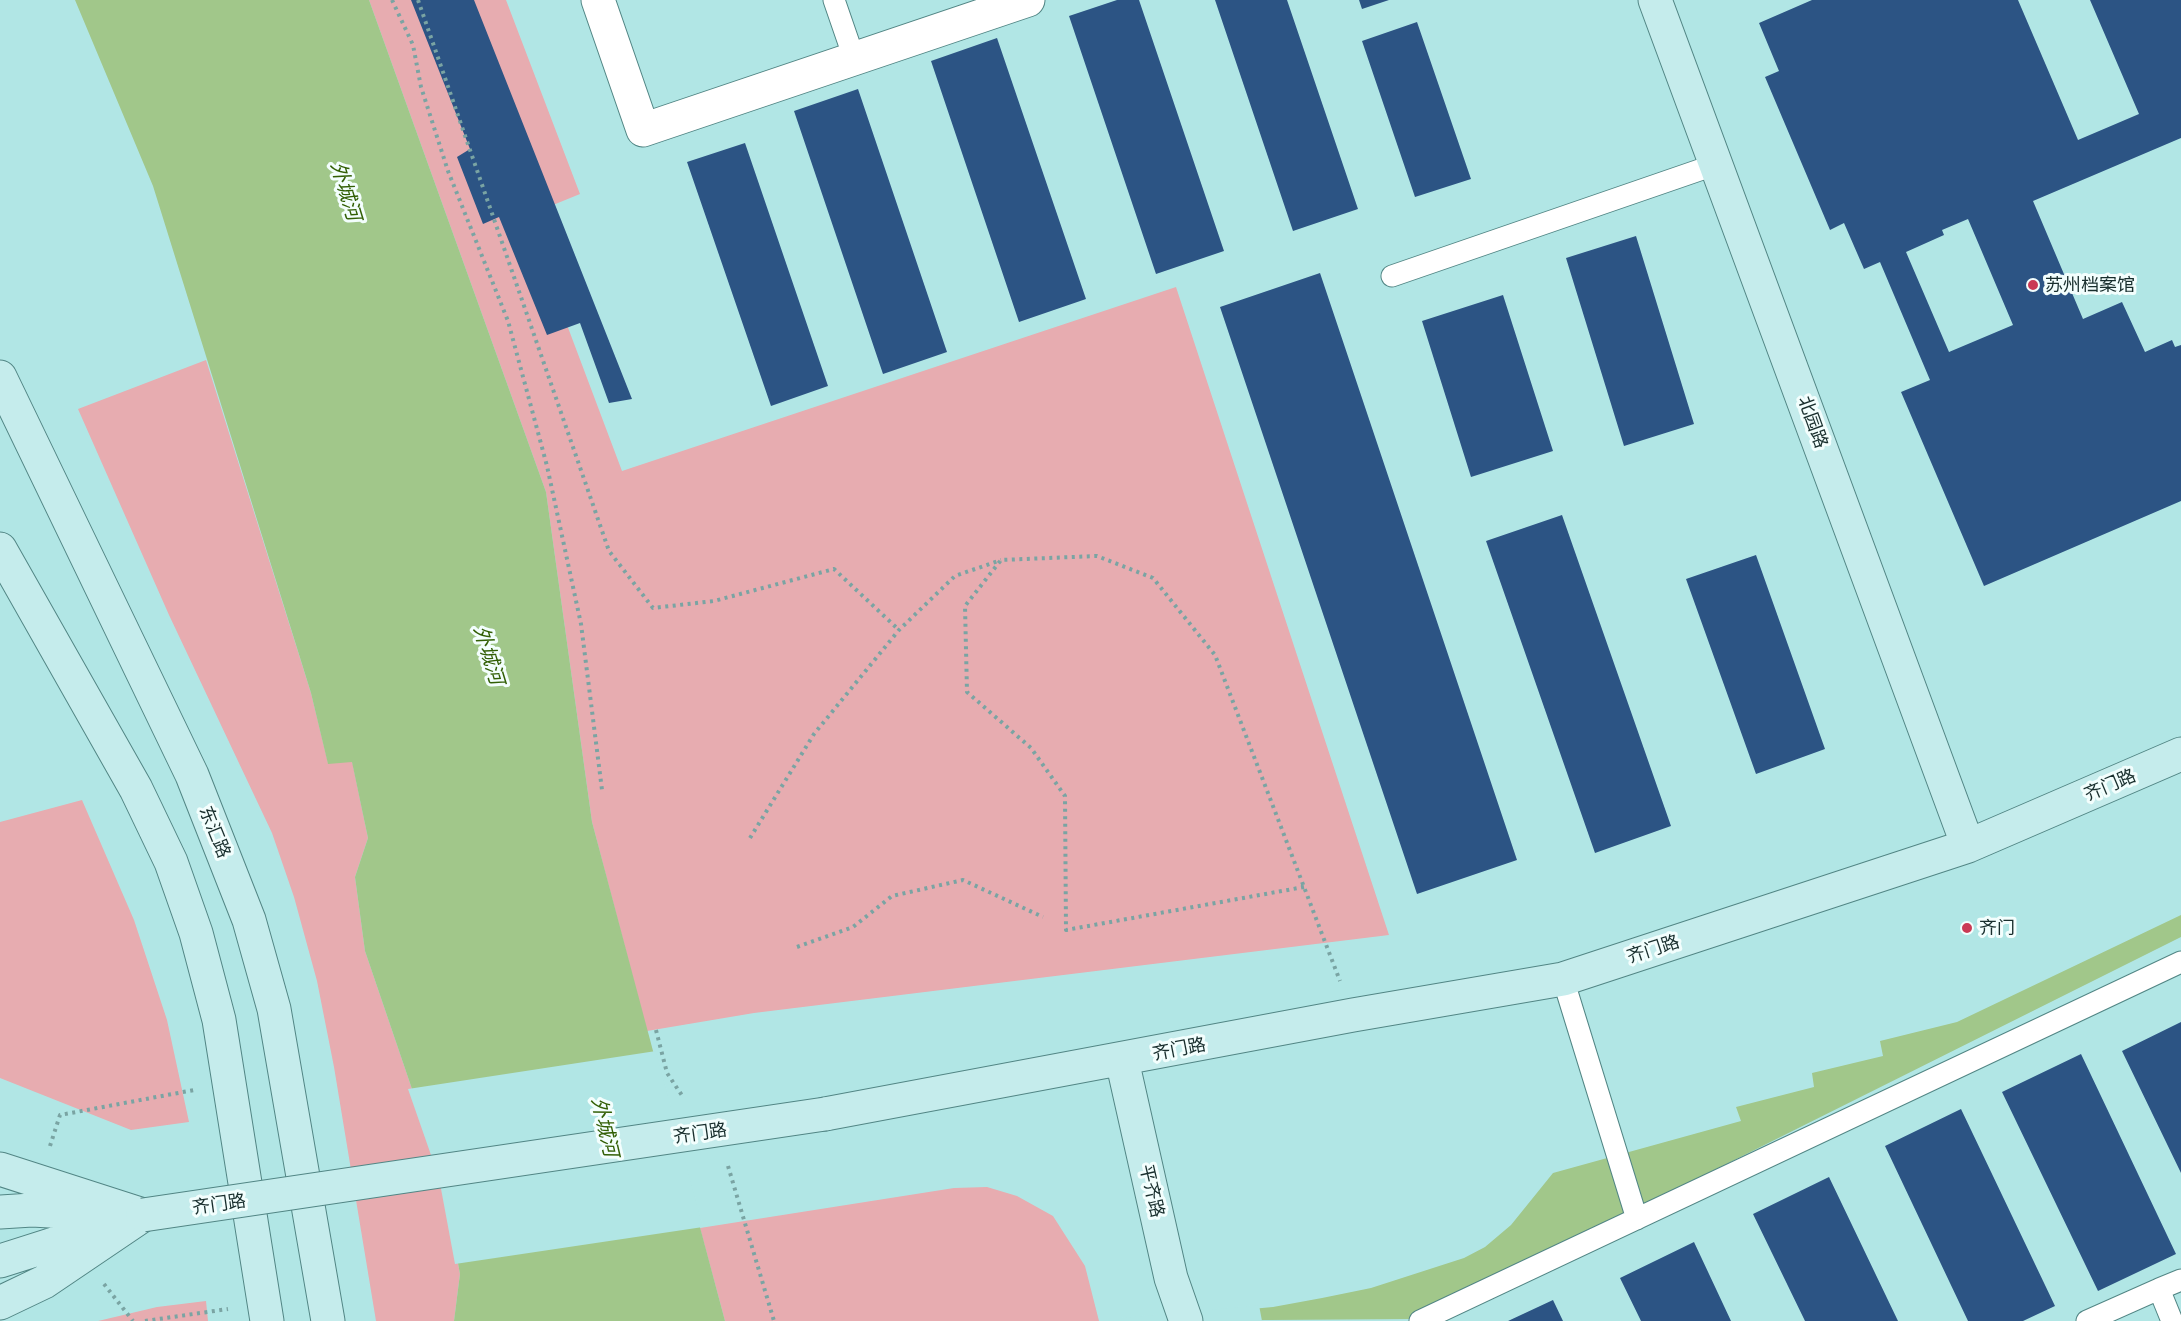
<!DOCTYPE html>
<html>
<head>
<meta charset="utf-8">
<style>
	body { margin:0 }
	canvas { display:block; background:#b1e6e5 }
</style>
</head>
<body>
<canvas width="2181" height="1321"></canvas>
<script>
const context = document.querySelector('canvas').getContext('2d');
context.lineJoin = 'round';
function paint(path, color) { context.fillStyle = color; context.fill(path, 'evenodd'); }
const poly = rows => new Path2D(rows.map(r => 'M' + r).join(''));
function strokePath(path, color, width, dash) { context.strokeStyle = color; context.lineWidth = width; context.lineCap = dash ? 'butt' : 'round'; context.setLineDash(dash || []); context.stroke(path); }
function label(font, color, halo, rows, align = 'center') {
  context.font = font + ' "Exo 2","Noto Sans SC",sans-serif'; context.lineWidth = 6; context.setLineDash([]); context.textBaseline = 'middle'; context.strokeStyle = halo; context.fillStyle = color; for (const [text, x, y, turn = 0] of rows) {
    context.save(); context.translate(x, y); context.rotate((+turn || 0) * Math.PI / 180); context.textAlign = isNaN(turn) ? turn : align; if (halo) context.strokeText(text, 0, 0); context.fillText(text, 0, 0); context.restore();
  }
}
paint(poly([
	[369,0,506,0,580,194,526,216,622,471,1176,287,1389,935,754,1013,647,1031,592,822,546,492],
	[206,360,311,693,328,763,352,761,368,838,355,877,365,951,442,1177,460,1274,454,1321,376,1321,334,1067,317,981,294,897,272,833,169,615,78,409],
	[82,800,134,920,167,1020,189,1122,131,1130,0,1078,0,822],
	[987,1187,1017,1196,1053,1216,1085,1266,1099,1321,725,1321,700,1228,954,1188],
	[206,1301,208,1321,98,1321,157,1307]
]), '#e7acb0');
paint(poly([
	[75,0,369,0,546,492,592,822,725,1321,454,1321,460,1274,442,1177,365,951,355,877,368,838,352,762,328,764,311,693,153,186],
	[2181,915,2181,937,1416,1319,1121,1321,1273,1307,1322,1298,1371,1288,1464,1258,1485,1247,1511,1225,1553,1173,1741,1121,1736,1107,1814,1087,1812,1073,1883,1056,1880,1041,1957,1022]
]), '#a1c78a');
paint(poly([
	[656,1051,703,1227,455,1264,439,1178,408,1089],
	[1259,1305,1262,1321,1118,1321,1121,1318]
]), '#b1e6e5');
paint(poly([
	[411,0,474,0,632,399,609,403,580,323,547,335,499,217,483,224,457,157,470,149],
	[1117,0,1139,0,1224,251,1156,274,1069,16],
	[1215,0,1287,0,1358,209,1293,231],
	[1359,0,1389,0,1362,9],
	[1812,0,2018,0,2078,140,2139,114,2090,0,2181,0,2181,138,2033,201,2083,319,2122,302,2145,352,2172,340,2175,347,2181,345,2181,501,1984,586,1901,392,1930,380,1880,262,1864,269,1844,223,1830,230,1765,77,1779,71,1759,23],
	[1968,219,2013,325,1949,352,1906,252,1944,235,1942,230],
	[1417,22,1471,179,1415,197,1362,41],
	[997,38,1086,299,1019,322,931,61],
	[858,89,947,352,883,374,794,111],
	[745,143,828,386,771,406,687,162],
	[1636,236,1694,424,1624,446,1566,258],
	[1320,273,1517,860,1417,894,1220,307],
	[1503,295,1553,451,1471,477,1422,321],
	[1562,515,1671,826,1595,853,1486,541],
	[1756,555,1825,749,1756,774,1686,579],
	[2181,1022,2181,1173,2122,1051],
	[2081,1054,2176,1254,2098,1291,2002,1092],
	[1961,1109,2055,1306,2023,1321,1968,1321,1885,1146],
	[1829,1177,1898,1321,1805,1321,1753,1214],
	[1694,1242,1731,1321,1641,1321,1620,1278],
	[1553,1300,1563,1321,1508,1321]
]), '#2c5484');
const lane = poly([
	[834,0,854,58],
	[1392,276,1717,164],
	[1563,979,1637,1219],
	[1420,1321,2181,962],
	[2087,1321,2159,1289],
	[2172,1321,2159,1289,2181,1280]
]);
const street = poly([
	[598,0,643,130,1028,0]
]);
const secondary = poly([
	[1655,0,1968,846],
	[0,377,192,775,249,920,274,1009,328,1321],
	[0,549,136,789,171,862,196,933,219,1020,267,1321],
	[1122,1060,1171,1278,1186,1321],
	[825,1114,1353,1015,1563,979,1968,846,2181,754],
	[0,1169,143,1215],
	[0,1212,32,1210,105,1214],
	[0,1261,104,1228],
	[0,1303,44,1282,143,1215]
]);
strokePath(lane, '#528685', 23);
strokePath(street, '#528685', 35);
strokePath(secondary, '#528685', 35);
strokePath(poly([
	[392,0,413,45,421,87,448,171,508,321,547,466,581,624,602,790],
	[418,0,609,551,653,608,714,601,834,569,899,630],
	[750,838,814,734,899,630,955,576,1001,560],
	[1304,887,1066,930,1065,796,1031,748,967,692,965,606,1001,560,1097,556,1153,578,1215,655,1304,887,1340,981],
	[797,947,853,927,892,896,963,880,1043,917],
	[656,1030,667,1073,683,1097],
	[50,1146,60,1115,194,1090],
	[728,1166,774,1321],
	[104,1284,133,1321],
	[145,1321,228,1309]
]), '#7aa4a3', 4, [3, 4.5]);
strokePath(lane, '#fff', 21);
strokePath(street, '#fff', 33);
strokePath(secondary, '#c5ecec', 33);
const secondaryBridge = poly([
	[143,1215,825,1114]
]);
strokePath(secondaryBridge, '#528685', 35, []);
strokePath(secondaryBridge, '#c5ecec', 33);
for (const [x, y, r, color] of [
	[2033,285,6,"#ca3a55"],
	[1967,928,6,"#ca3a55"]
]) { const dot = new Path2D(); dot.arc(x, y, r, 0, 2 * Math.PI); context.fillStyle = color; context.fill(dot); strokePath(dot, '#f3fefd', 2); }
label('18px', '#182e2d', '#f3fefd', [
	["苏州档案馆",2045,285],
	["齐门",1979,928]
], 'left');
label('18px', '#182e2d', '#f3fefd', [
	["北园路",1813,422,70],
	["齐门路",2110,785,-23],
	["东汇路",215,832,68],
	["齐门路",1653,949,-18],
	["齐门路",1179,1049,-11],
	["齐门路",700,1133,-8],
	["平齐路",1152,1191,77],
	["齐门路",219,1204,-8]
]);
label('italic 20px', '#325f05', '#f3fefd', [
	["外城河",346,191,73],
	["外城河",489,655,73],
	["外城河",605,1127,77]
]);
</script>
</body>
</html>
